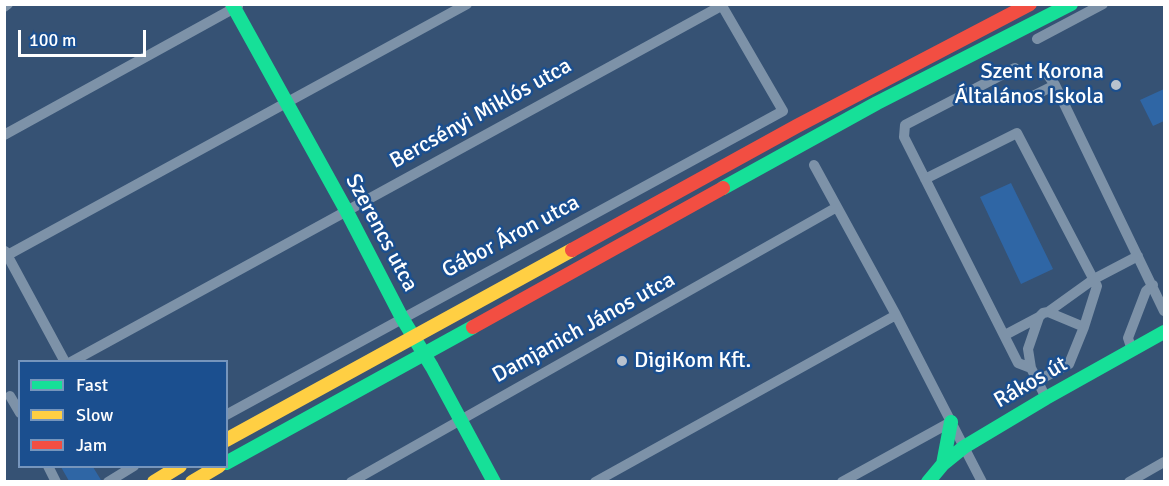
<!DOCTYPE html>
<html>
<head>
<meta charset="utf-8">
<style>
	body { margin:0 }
	#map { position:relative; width:1169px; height:486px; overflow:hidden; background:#365274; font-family:Signika,sans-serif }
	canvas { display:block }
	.frame { position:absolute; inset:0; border:6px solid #fff; pointer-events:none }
	.legend { position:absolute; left:18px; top:360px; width:210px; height:108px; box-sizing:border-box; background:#1b4f8f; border:2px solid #7695bc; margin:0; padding:8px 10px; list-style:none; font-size:18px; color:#fff }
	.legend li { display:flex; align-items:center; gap:12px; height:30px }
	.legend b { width:30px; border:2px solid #7695bc }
	.scale { position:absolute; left:18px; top:30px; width:128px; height:27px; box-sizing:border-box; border:3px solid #fff; border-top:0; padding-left:8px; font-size:18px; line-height:21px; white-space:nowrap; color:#fff; -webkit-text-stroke:4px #1b4f8f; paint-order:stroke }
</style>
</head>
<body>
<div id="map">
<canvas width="1169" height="486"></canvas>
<div class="frame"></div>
<ul class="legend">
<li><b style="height:8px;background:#16e098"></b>Fast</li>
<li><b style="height:8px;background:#ffcf43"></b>Slow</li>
<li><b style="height:8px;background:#f24e42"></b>Jam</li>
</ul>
<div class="scale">100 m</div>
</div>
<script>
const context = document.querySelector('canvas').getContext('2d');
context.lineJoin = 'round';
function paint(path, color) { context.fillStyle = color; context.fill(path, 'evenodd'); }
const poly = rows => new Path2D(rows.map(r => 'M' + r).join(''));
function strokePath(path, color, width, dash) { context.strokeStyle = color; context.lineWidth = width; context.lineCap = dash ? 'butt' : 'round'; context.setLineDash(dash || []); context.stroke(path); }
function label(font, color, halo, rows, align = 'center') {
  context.font = font + ' Signika,sans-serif'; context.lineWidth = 5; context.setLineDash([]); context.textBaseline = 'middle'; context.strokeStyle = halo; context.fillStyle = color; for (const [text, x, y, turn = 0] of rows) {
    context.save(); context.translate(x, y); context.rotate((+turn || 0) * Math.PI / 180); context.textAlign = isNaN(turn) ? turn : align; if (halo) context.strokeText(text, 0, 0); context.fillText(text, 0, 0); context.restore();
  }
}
paint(poly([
	[1164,89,1164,121,1153,126,1140,100],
	[1011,183,1053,269,1021,284,980,197],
	[61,467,93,467,101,480,69,481]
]), '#2f66a5');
strokePath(poly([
	[4,7,8,4],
	[1037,39,1103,4],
	[1015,68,905,125,904,137,1018,363,1031,368,1046,398],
	[1045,71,1055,85,1164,311],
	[1027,99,1055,85],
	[4,135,238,6],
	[814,165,896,315,982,482],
	[925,179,1017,133,1097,286,1084,327,1069,364,1037,381],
	[5,251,65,362],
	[4,257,467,4],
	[1048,312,1084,327],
	[1005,335,1039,317,1043,313,1048,312,1094,279,1138,256],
	[1132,350,1128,338,1146,291,1153,285],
	[71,362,721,6],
	[1031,368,1028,349,1039,317],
	[10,396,20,413],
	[226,415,783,111,721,4],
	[48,466,56,482],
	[108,482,134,466],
	[351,482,837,207],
	[595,482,896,315],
	[842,482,951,422],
	[1129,482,1164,462]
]), '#7d92a8', 10);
strokePath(poly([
	[232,4,346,210,402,318,432,367,494,482],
	[723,188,877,103,1071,4],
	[226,463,473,327],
	[943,464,951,422],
	[928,482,943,464,964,447,1046,398,1164,332]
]), '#16e098', 14);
strokePath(poly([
	[226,440,572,250],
	[154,482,180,466],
	[192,482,219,466]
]), '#ffcf43', 14);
strokePath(poly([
	[572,250,797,126,1030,4],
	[473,327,723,188]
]), '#f24e42', 14);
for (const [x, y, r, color] of [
	[1116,85,6,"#b9c2ce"],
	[622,361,6,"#b9c2ce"]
]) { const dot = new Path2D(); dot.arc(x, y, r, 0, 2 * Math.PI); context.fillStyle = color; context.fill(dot); strokePath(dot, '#1b4f8f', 2); }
label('22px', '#fff', '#1b4f8f', [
	["Szent Korona",1104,72],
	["Általános Iskola",1104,97],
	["DigiKom Kft.",634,361,"left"]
], 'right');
label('22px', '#fff', '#1b4f8f', [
	["Bercsényi Miklós utca",481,114,-29],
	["Szerencs utca",381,233,62],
	["Gábor Áron utca",511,237,-28],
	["Damjanich János utca",584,328,-29],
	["Rákos út",1031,383,-30]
]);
</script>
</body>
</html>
